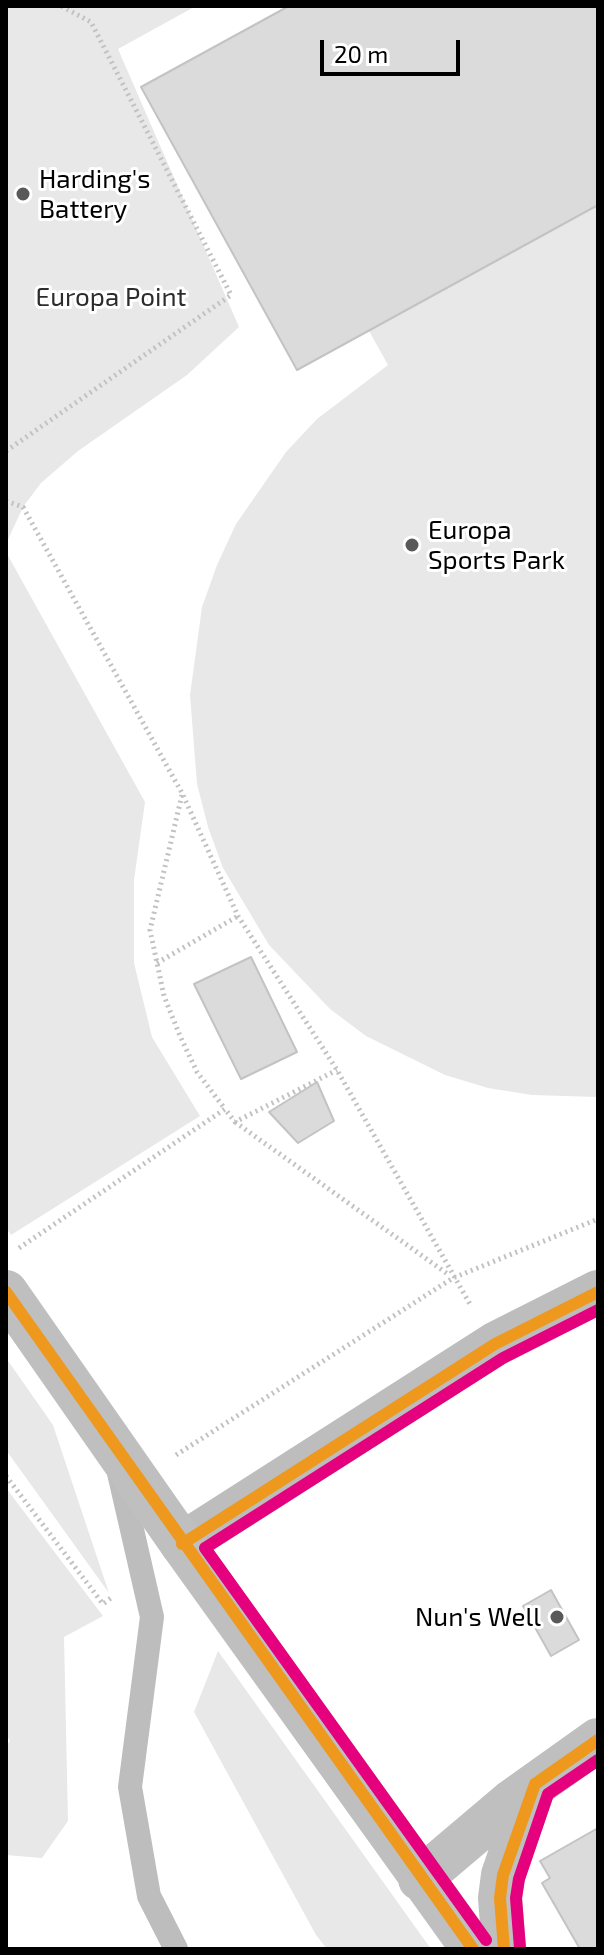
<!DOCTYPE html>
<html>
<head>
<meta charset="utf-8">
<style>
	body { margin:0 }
	#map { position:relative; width:604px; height:1955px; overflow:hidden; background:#fff; font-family:"Exo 2",sans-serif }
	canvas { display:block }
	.frame { position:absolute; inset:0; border:8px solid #000; pointer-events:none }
	.scale { position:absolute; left:320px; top:40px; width:140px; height:36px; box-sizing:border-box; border:4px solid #000; border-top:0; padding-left:10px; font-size:24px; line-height:28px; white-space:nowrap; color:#000; -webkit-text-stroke:6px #fff; paint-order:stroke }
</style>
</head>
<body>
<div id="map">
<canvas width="604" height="1955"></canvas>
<div class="frame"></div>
<div class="scale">20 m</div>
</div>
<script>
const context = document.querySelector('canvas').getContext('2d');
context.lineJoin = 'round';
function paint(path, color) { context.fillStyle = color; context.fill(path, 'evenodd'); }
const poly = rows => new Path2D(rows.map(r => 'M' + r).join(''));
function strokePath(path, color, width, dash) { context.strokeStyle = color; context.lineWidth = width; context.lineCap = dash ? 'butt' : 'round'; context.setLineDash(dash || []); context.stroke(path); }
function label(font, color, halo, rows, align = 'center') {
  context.font = font + ' "Exo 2",sans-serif'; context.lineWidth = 6; context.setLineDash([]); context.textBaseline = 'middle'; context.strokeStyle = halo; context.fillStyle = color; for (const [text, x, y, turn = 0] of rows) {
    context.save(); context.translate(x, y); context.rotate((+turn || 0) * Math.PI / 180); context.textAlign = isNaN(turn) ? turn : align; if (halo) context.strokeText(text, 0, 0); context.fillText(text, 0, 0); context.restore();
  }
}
paint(poly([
	[6,6,196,6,118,49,239,327,187,375,78,451,41,483,23,507,6,544],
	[289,6,598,6,598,1097,532,1095,488,1088,445,1075,366,1036,330,1009,269,945,223,868,208,827,197,784,190,695,202,607,217,565,236,524,286,452,317,419,388,365,369,331,297,370,141,87],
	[6,552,145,802,134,880,134,963,152,1037,200,1116,11,1235,6,1228],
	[6,1358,53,1425,109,1593,6,1450],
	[6,1488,103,1616,64,1637,68,1821,42,1858,6,1855,6,1746,10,1741,6,1734],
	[218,1651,431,1949,327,1949,316,1935,194,1712]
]), '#e8e8e8');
const building = poly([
	[289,6,598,6,598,205,297,370,141,87,289,6],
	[251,957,297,1052,241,1079,194,984,251,957],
	[317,1082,334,1121,298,1143,269,1112,317,1082],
	[551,1590,579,1640,551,1656,523,1606,551,1590],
	[598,1828,598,1949,580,1949,542,1883,550,1878,540,1861,598,1828]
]);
paint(building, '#dbdbdb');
strokePath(building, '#c3c3c3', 2);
strokePath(poly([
	[6,451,231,295,91,22,61,6],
	[6,501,23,507,182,793,238,916,337,1070,471,1306],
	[182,795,150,930,164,996,180,1036,197,1072,225,1109],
	[157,963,238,916],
	[235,1122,449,1275],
	[19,1248,225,1109,235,1122,337,1070],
	[176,1455,453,1278,598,1219],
	[6,1476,103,1604,111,1598]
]), '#c2c2c2', 5, [2, 4]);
strokePath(poly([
	[119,1473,152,1617,130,1787,149,1896,176,1949]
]), '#bdbdbd', 24);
strokePath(poly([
	[182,1544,495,1344,598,1292]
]), '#bdbdbd', 44);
strokePath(poly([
	[6,1292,182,1544,473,1949],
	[420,1879,511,1802,598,1740],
	[504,1949,500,1898,503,1875,534,1786]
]), '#bfbfbf', 44);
strokePath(poly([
	[6,1292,473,1949],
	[182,1544,495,1344,598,1292],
	[504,1949,500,1898,503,1875,535,1784,598,1740]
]), '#ee991d', 12);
strokePath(poly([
	[486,1940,205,1548,503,1358,598,1310],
	[520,1948,516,1898,519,1879,548,1794,598,1760]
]), '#e5007d', 12);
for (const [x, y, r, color] of [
	[23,194,8,"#595959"],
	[412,545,8,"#595959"],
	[557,1617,8,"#595959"]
]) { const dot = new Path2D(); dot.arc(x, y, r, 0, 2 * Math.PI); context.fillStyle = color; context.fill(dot); strokePath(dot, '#fff', 3); }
label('26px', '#000', '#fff', [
	["Harding's",39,179],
	["Battery",39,209],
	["Europa",428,530],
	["Sports Park",428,560],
	["Nun's Well",541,1617,"right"]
], 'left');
label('26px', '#2c2c2c', '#fff', [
	["Europa Point",111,297]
]);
</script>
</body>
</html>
